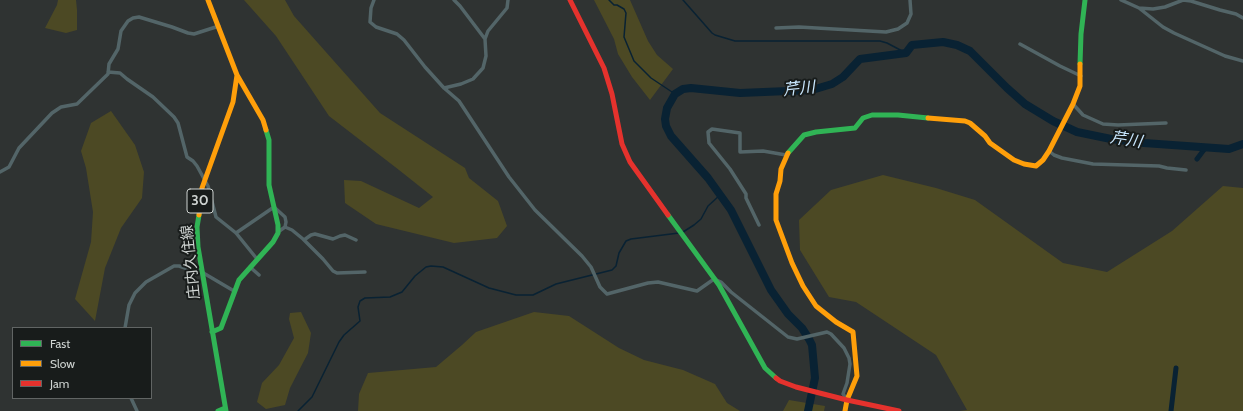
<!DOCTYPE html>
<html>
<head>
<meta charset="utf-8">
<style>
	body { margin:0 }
	#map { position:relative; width:1243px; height:411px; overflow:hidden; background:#2f3332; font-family:Cabin,sans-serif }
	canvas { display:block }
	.legend { position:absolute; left:12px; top:327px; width:140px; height:72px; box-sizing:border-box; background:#181c1b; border:1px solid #616564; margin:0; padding:5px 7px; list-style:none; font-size:12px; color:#ced3d1 }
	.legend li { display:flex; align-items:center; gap:8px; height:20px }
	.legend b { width:20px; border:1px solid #616564 }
</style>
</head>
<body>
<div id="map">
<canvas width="1243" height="411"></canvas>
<ul class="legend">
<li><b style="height:5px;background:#30b455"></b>Fast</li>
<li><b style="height:5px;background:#ff9f0a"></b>Slow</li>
<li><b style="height:5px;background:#e5322d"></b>Jam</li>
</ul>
</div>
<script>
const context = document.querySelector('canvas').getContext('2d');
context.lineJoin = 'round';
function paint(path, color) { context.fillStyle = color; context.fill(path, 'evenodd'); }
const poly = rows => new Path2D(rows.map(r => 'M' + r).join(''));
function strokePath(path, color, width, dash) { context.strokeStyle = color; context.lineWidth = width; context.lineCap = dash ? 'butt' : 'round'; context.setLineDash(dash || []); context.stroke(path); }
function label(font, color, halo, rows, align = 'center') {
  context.font = font + ' Cabin,"Noto Sans JP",sans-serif'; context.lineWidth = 4; context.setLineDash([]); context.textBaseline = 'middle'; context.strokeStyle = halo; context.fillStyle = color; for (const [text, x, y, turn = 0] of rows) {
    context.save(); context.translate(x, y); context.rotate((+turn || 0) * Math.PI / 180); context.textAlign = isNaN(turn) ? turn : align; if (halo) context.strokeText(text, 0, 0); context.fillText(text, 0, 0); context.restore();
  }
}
paint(poly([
	[58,0,76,0,77,10,77,30,66,33,45,28,57,5],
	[244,0,285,0,294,16,380,113,465,168,469,178,498,201,507,226,497,238,454,243,376,224,345,203,344,180,361,181,419,208,433,197,399,170,329,116,276,36],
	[594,0,630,0,648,41,657,55,673,69,650,100,632,77,618,54,614,39],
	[111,111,135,145,144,172,142,198,121,228,105,268,95,321,75,299,91,242,93,212,86,168,81,151,91,123],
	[883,175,936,188,975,200,1063,263,1107,272,1172,231,1223,186,1243,188,1243,411,960,411,967,410,936,355,856,302,829,297,800,250,799,220,831,190],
	[301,312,311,333,308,353,290,388,285,405,266,409,257,402,262,383,279,365,294,338,289,319,290,313],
	[534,312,569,316,619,348,644,360,683,370,715,384,727,403,740,411,358,411,359,394,368,373,436,367,462,345,476,332],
	[789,400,825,406,824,411,783,411]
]), '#4c4924');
strokePath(poly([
	[609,0,614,5,617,5,624,9,626,13,624,37,634,61,651,78,675,94],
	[683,0,712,33,715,35,735,41,880,41,887,43,906,53],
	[683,232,694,225,701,219,708,206,720,195],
	[298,411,312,397,339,342,344,335,360,321,358,307,360,301,365,298,390,297,402,292,415,276,426,267,431,266,443,267,489,288,516,295,533,295,556,284,612,270,616,266,619,253,626,241,631,239,679,233]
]), '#092233', 1.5);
strokePath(poly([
	[1197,159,1206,147],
	[1171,411,1176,368]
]), '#092233', 5);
strokePath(poly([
	[808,411,815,378,812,345,809,339,802,328,788,314,771,290,731,210,708,178,671,136,666,126,665,119,667,108,675,94,683,89,691,88,740,93,812,90,832,84,843,77,860,59,906,53,912,45,943,42,957,45,970,51,1007,88,1025,104,1053,121,1077,132,1111,139,1144,143,1229,149,1243,144]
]), '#092233', 8);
strokePath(poly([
	[374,0,371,8,370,22,376,27,397,34,404,40,425,67,444,88,459,101,509,177,535,210,582,256,591,267,600,287,607,294,648,283,658,282,697,291,714,279,721,282,731,292,788,337,797,339,827,332,831,334,844,348,849,358,850,364,847,383,843,394,847,399],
	[454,0,460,6,485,39],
	[1121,0,1139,8,1163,27,1174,33,1225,56,1243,61],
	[1139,8,1153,9,1165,7,1183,0,1191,1,1220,10,1236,14,1243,18],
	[776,28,799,27,886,32,898,29,907,23,911,14,910,0],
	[1020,44,1060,66,1081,76],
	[108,72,120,73,127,79,153,97,174,117,178,123,187,157,193,161,197,166,208,186,216,217,236,233,257,259],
	[444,88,461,84,473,79,483,68,486,56,485,39,488,31,507,8,508,0],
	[1073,104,1083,115,1103,124,1118,125,1166,123],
	[1049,151,1054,155,1062,158,1093,164,1159,166,1167,168,1186,170],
	[0,172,9,167,19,148,52,113,61,107,77,104,108,74,109,64,118,49,121,31,128,21,133,18,139,17,172,27,188,33,194,34,219,26],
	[759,225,746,198,746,194,730,169,709,143,708,132,712,129,740,133,740,152,763,151,786,155],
	[285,227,292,230,303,239,323,259,333,271,337,273,365,272],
	[236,233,274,207,285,217,286,222,285,227,278,232],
	[304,240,311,235,315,234,333,239,340,236,345,235,356,240],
	[250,267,259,275],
	[125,328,129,305,135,293,146,282,174,266,179,266,194,271,200,271,234,291],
	[131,398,137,411]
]), '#536568', 3.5);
strokePath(poly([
	[1080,64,1081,34,1085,0],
	[788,153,804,135,816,132,855,128,863,118,872,115,898,115,928,118],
	[199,215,197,227,198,247,226,411],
	[668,215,719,285,765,368,776,378],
	[212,332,221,328,239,280,273,242,278,233,278,225,269,185,269,140,266,130],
	[218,411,225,408]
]), '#30b455', 5);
strokePath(poly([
	[237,75,263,120,266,130],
	[928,118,965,121,970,123,985,136,990,143,1014,160,1024,164,1036,166,1043,160,1049,151,1073,104,1080,86,1080,64],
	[788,153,781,169,780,181,776,194,776,220,792,263,803,286,816,306,836,322,853,332,857,376,847,400,845,411],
	[199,215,202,188,233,102,237,75,208,0]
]), '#ff9f0a', 5);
strokePath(poly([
	[570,0,604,68,612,94,622,144,630,162,668,215],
	[776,378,780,381,796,387,847,400,899,411]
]), '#e5322d', 5);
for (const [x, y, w] of [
	[200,201,26]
]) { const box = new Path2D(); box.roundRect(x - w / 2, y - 12, w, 24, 3); context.fillStyle = '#181c1b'; context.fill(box); strokePath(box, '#ced3d1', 1); }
label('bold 14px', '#ced3d1', null, [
	["30",200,201]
]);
label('15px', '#ced3d1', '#181c1b', [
	["庄内久住線",191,262,-96]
]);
label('italic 16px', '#cae8ff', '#181c1b', [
	["芹川",799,89,-6],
	["芹川",1126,140,9]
]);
</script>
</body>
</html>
